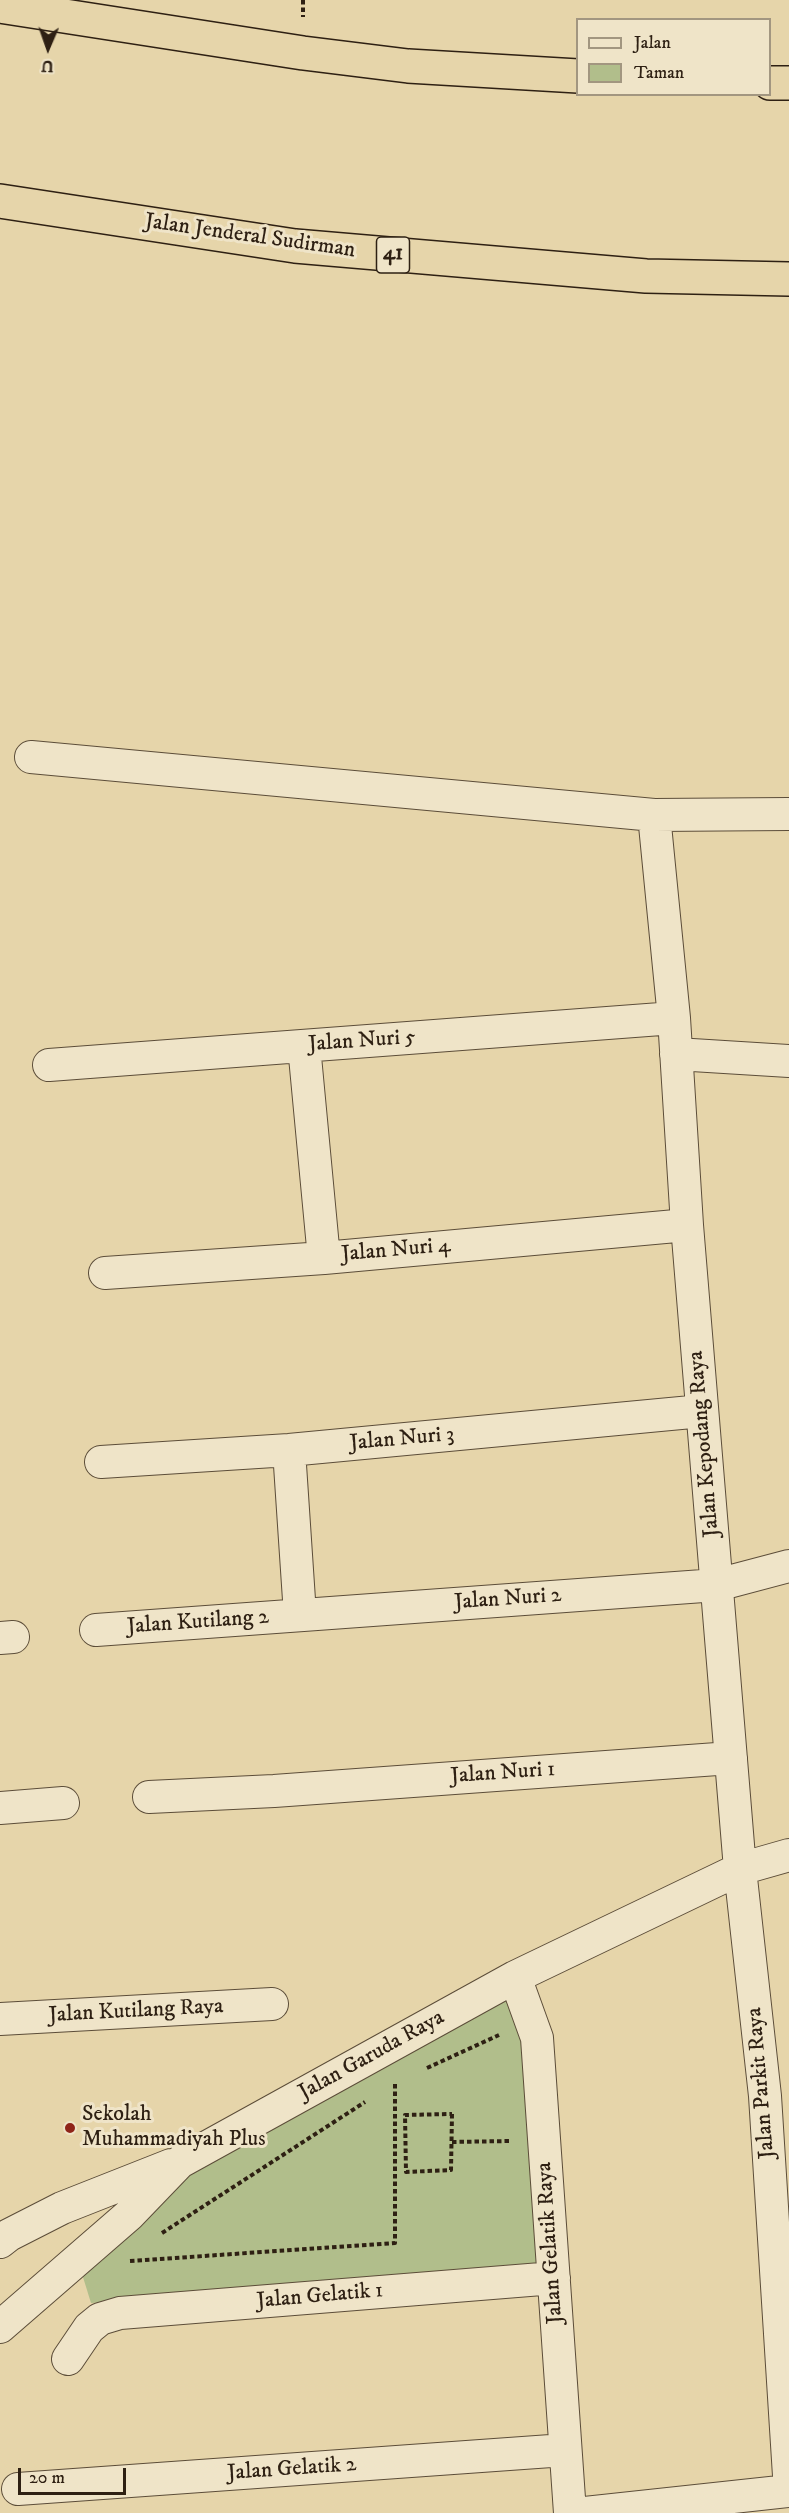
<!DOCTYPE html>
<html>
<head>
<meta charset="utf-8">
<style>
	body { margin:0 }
	#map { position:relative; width:789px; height:2513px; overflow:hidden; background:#e6d5aa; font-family:"IM FELL DW Pica",serif }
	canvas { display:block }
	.legend { position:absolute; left:576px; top:18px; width:195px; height:78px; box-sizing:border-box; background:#efe4c8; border:2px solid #a29680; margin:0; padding:8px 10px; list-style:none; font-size:18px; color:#2e2013 }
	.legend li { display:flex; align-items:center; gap:12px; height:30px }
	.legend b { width:30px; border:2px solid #a29680 }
	.north { position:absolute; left:18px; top:18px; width:60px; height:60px; -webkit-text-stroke:4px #efe4c8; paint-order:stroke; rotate:182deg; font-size:16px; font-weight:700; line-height:24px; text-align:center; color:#2e2013 }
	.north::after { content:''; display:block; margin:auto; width:21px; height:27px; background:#2e2013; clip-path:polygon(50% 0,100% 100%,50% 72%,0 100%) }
	.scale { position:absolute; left:18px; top:2468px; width:108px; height:27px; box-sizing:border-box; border:3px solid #2e2013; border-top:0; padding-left:8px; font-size:18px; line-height:21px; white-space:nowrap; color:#2e2013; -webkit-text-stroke:4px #efe4c8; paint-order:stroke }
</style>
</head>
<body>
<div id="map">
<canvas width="789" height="2513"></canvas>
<ul class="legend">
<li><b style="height:8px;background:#efe4c8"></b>Jalan</li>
<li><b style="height:16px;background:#b1be8b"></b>Taman</li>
</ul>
<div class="north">U</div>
<div class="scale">20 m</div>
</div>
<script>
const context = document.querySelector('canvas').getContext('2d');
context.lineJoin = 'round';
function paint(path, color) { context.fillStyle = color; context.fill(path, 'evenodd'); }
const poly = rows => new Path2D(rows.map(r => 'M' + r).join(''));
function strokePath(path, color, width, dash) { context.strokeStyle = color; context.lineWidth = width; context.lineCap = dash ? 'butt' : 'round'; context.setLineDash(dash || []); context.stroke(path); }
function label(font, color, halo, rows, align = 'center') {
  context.font = font + ' "IM FELL DW Pica",serif'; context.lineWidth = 6; context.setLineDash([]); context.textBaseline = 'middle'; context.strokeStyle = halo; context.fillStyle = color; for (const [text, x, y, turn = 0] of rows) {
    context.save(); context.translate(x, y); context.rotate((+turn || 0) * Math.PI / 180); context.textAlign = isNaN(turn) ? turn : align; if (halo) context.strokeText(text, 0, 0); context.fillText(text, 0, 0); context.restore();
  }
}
paint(poly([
	[510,1988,523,2028,545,2278,91,2303,78,2261,180,2163]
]), '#b1be8b');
const street = poly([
	[31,757,654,815,674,1018,687,1225,740,1869,765,2096,789,2476],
	[654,815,789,814],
	[304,1046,324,1258],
	[676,1054,789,1061],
	[49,1065,674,1018],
	[105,1273,324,1258,687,1225],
	[289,1450,300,1615],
	[101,1462,289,1450,702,1411],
	[96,1630,717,1585,789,1566],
	[0,1638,13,1637],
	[149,1797,274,1791,731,1758],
	[0,1808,63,1803],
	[515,1977,537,2038,570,2513],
	[0,2019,272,2004],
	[0,2242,9,2235,62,2208,171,2165],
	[0,2327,129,2215,180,2162,515,1977,740,1869,789,1855],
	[68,2359,89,2328,100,2319,120,2313,554,2278],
	[18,2489,565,2450],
	[585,2513,789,2491]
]);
const highway = poly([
	[0,6,303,53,408,66,578,76],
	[770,83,789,83],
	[0,201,295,246,646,276,789,279]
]);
strokePath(street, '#5c4d39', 34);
strokePath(highway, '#2e2013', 36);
strokePath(poly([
	[303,0,303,17],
	[427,2068,499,2035],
	[452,2114,451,2170,406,2172,405,2115,452,2114],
	[452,2142,510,2141],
	[162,2233,365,2102],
	[130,2261,395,2243,395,2083]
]), '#2e2013', 4, [4.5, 3]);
strokePath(street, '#efe4c8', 32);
strokePath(highway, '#e6d5aa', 33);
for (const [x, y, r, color] of [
	[70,2128,6,"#8f2418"]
]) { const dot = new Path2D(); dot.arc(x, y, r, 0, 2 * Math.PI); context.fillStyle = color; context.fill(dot); strokePath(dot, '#efe4c8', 2); }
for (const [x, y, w] of [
	[393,255,33]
]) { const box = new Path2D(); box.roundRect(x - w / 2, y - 18, w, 36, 4.5); context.fillStyle = '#efe4c8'; context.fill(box); strokePath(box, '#2e2013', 1.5); }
label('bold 21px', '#2e2013', null, [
	["41",393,255]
]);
label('22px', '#2e2013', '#efe4c8', [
	["Jalan Jenderal Sudirman",250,237,8],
	["Jalan Nuri 5",362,1042,-4],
	["Jalan Nuri 4",396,1251,-5],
	["Jalan Nuri 3",402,1440,-5],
	["Jalan Kepodang Raya",705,1444,-95],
	["Jalan Nuri 2",508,1600,-4],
	["Jalan Kutilang 2",198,1623,-4],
	["Jalan Nuri 1",503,1774,-4],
	["Jalan Kutilang Raya",136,2012,-3],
	["Jalan Garuda Raya",372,2056,-29],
	["Jalan Parkit Raya",762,2083,-95],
	["Jalan Gelatik Raya",551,2243,-94],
	["Jalan Gelatik 1",320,2297,-5],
	["Jalan Gelatik 2",292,2470,-4]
]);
label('22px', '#2e2013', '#efe4c8', [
	["Sekolah",82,2115],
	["Muhammadiyah Plus",82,2140]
], 'left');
</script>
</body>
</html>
